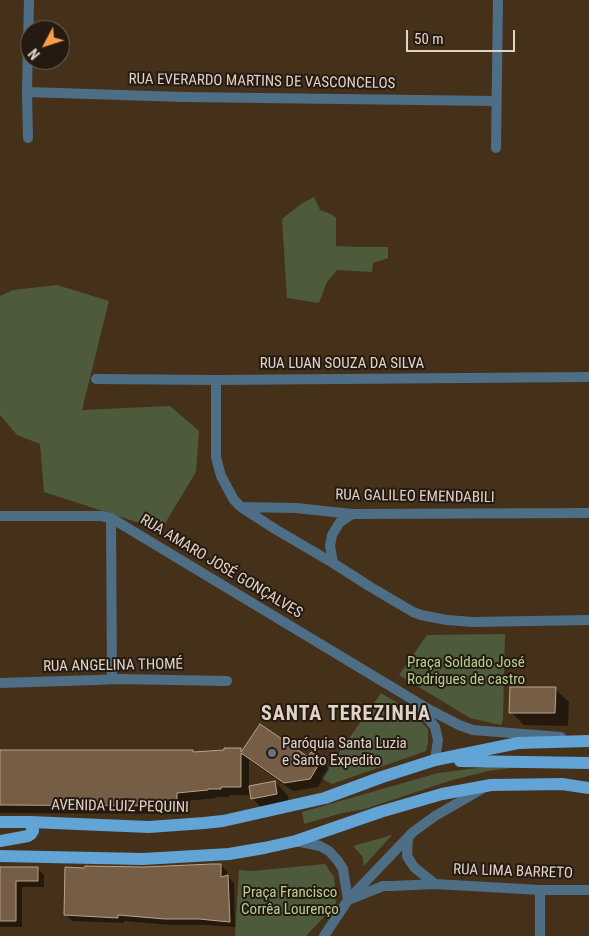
<!DOCTYPE html>
<html>
<head>
<meta charset="utf-8">
<style>
	body { margin:0 }
	#map { position:relative; width:589px; height:936px; overflow:hidden; background:#45301a; font-family:"Roboto Condensed",sans-serif }
	canvas { display:block }
	.north { position:absolute; left:20px; top:20px; width:50px; height:50px; box-sizing:border-box; background:#241a11; border:1px solid #706459; border-radius:50%; rotate:230deg; font-size:14px; font-weight:700; line-height:20px; text-align:center; color:#e1d3c6 }
	.north::after { content:''; display:block; margin:auto; width:18px; height:22px; background:#f8a14a; clip-path:polygon(50% 0,100% 100%,50% 72%,0 100%) }
	.scale { position:absolute; left:406px; top:30px; width:109px; height:22px; box-sizing:border-box; border:2px solid #e1d3c6; border-top:0; padding-left:6px; font-size:15px; line-height:18px; white-space:nowrap; color:#e1d3c6; -webkit-text-stroke:4px #241a11; paint-order:stroke }
</style>
</head>
<body>
<div id="map">
<canvas width="589" height="936"></canvas>
<div class="north">N</div>
<div class="scale">50 m</div>
</div>
<script>
const context = document.querySelector('canvas').getContext('2d');
context.lineJoin = 'round';
function paint(path, color) { context.fillStyle = color; context.fill(path, 'evenodd'); }
const poly = rows => new Path2D(rows.map(r => 'M' + r).join(''));
function strokePath(path, color, width, dash) { context.strokeStyle = color; context.lineWidth = width; context.lineCap = dash ? 'butt' : 'round'; context.setLineDash(dash || []); context.stroke(path); }
function label(font, color, halo, rows, align = 'center') {
  context.font = font + ' "Roboto Condensed",sans-serif'; context.lineWidth = 4; context.setLineDash([]); context.textBaseline = 'middle'; context.strokeStyle = halo; context.fillStyle = color; for (const [text, x, y, turn = 0] of rows) {
    context.save(); context.translate(x, y); context.rotate((+turn || 0) * Math.PI / 180); context.textAlign = isNaN(turn) ? turn : align; if (halo) context.strokeText(text, 0, 0); context.fillText(text, 0, 0); context.restore();
  }
}
paint(poly([
	[314,197,320,210,331,214,336,218,336,246,356,247,388,247,388,258,373,263,372,272,337,270,327,282,319,303,287,298,282,219,301,204],
	[57,285,109,301,82,410,170,406,199,431,196,472,161,530,44,492,40,444,17,435,0,415,0,296,13,290],
	[505,634,503,719,501,725,470,718,399,675,427,635],
	[381,693,411,711,428,729,428,743,426,751,332,784,321,778],
	[529,766,488,771,449,781,365,809,342,813,304,824,302,812,438,773,485,767],
	[392,835,364,866,362,856,353,846],
	[325,864,334,877,336,904,306,936,235,936,239,870,252,871]
]), '#4e5a3c');
paint(poly([
	[555,689,569,702,568,726,524,725,511,712],
	[241,749,243,752,321,760,329,769,318,787,293,791,249,760,249,787,275,782,288,796,289,807,265,811,252,798,250,788,249,788,249,795,229,795,229,797,216,797,216,798,185,801,185,814,0,813,0,751,193,752,194,753],
	[221,865,227,871,227,876,234,883,235,927,206,925,172,925,124,921,124,923,72,921,66,915,143,868],
	[0,869,38,869,44,875,44,887,22,887,22,927,0,927]
]), '#0007');
const building = poly([
	[510,687,556,687,555,713,509,713,510,687],
	[260,724,308,757,311,752,322,759,310,779,284,783,241,753,241,787,221,787,221,789,208,789,208,790,177,793,177,806,0,805,0,750,193,750,193,752,224,750,224,748,241,748,241,752,260,724],
	[275,781,277,794,251,799,249,786,275,781],
	[213,864,221,864,221,877,228,875,230,922,199,919,165,919,118,915,118,918,64,915,65,867,84,868,85,866,143,867,213,864],
	[0,867,38,867,38,881,16,881,16,921,0,921,0,867]
]);
paint(building, '#755d46');
strokePath(building, '#bca289', 1);
strokePath(poly([
	[27,92,183,97,496,101],
	[28,138,27,92,29,0],
	[496,148,498,0],
	[96,379,216,380,589,377],
	[216,380,216,457,221,476,234,500,241,507,275,529,333,563,369,586,413,612,421,615,447,620,473,622,589,620],
	[242,507,296,508,352,514,589,513],
	[0,516,101,516,111,518,430,710,459,725,473,730,561,737],
	[111,518,112,679],
	[333,563,330,546,332,535,340,522,352,514],
	[0,683,96,680,118,679,227,681],
	[419,707,435,727,438,740,435,760],
	[408,837,407,856,412,864,415,868,435,884],
	[296,841,320,846,329,851,338,861,343,869,348,900],
	[540,890,540,936],
	[348,900,383,886,393,886,435,884,540,890,589,890],
	[324,936,348,900,413,832,435,816,482,789]
]), '#4e6e86', 10);
strokePath(poly([
	[460,761,589,763],
	[0,822,30,822,149,827,204,823,223,821,325,798,382,777,435,760,518,743,589,741],
	[0,841,28,836,31,834,33,831,30,822],
	[0,856,143,859,229,854,264,848,296,841,380,812,442,794,491,785,562,784,589,788]
]), '#61a4d5', 12);
for (const [x, y, r, color] of [
	[272,753,5,"#6b7280"]
]) { const dot = new Path2D(); dot.arc(x, y, r, 0, 2 * Math.PI); context.fillStyle = color; context.fill(dot); strokePath(dot, '#241a11', 2); }
label('15px', '#e1d3c6', '#241a11', [
	["RUA EVERARDO MARTINS DE VASCONCELOS",262,82,1],
	["RUA LUAN SOUZA DA SILVA",342,364],
	["RUA GALILEO EMENDABILI",415,497,1],
	["RUA AMARO JOSÉ GONÇALVES",221,567,31],
	["RUA ANGELINA THOMÉ",113,666,-1],
	["AVENIDA LUIZ PEQUINI",120,807,1],
	["RUA LIMA BARRETO",513,872,2]
]);
label('15px', '#b8d192', '#241a11', [
	["Praça Soldado José",466,663],
	["Rodrigues de castro",466,680],
	["Praça Francisco",290,893],
	["Corrêa Lourenço",290,910]
]);
label('15px', '#e1d3c6', '#241a11', [
	["Paróquia Santa Luzia",282,744],
	["e Santo Expedito",282,761]
], 'left');
context.letterSpacing = '1px';
label('bold 20px', '#e1d3c6', '#241a11', [
	["SANTA TEREZINHA",346,715]
]);
context.letterSpacing = '0px';
</script>
</body>
</html>
